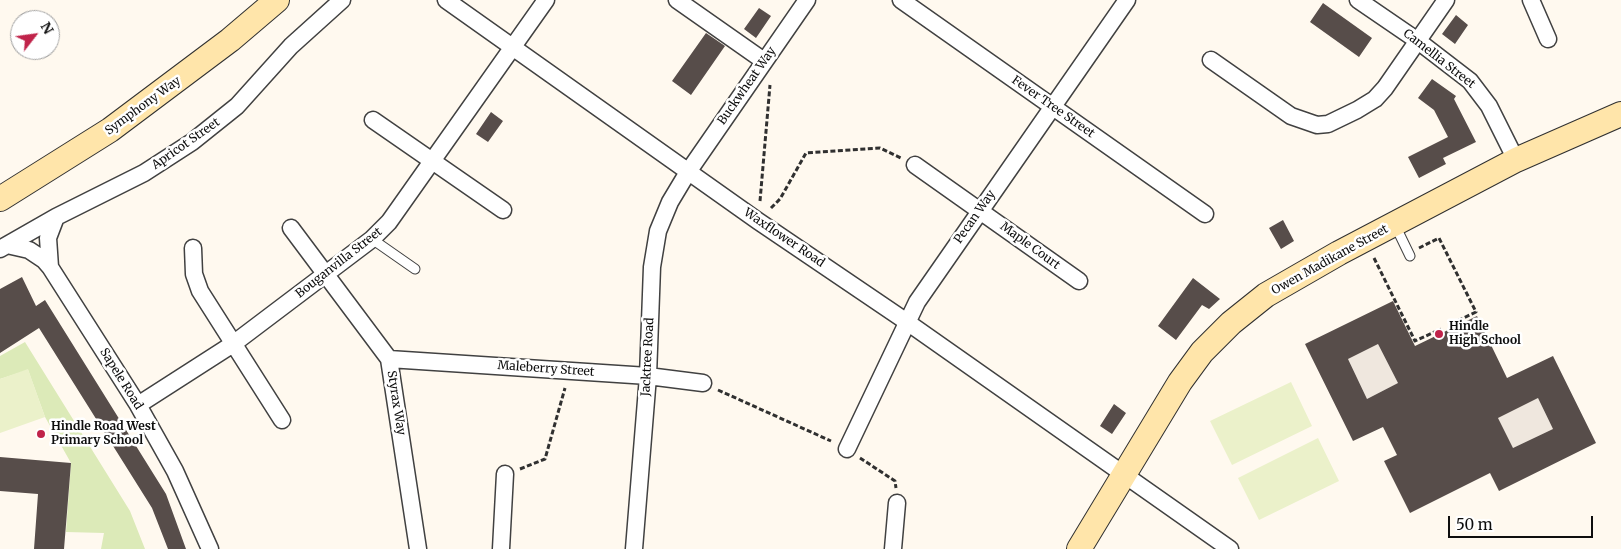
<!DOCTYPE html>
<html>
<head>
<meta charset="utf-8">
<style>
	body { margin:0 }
	#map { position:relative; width:1621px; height:549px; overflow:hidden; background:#fff9ef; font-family:Merriweather,serif }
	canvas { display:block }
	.north { position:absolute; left:10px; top:10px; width:50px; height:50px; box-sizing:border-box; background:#fff; border:1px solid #9f9f9f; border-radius:50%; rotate:60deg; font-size:14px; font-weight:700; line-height:20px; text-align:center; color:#0e0e0e }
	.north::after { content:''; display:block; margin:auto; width:18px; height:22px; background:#c0234a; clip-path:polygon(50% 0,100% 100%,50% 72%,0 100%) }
	.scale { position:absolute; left:1448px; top:516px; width:145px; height:22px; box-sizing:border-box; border:2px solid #0e0e0e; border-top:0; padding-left:6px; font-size:15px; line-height:18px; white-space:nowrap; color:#0e0e0e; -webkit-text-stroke:4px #fff; paint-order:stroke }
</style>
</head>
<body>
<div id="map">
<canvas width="1621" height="549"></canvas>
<div class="north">N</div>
<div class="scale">50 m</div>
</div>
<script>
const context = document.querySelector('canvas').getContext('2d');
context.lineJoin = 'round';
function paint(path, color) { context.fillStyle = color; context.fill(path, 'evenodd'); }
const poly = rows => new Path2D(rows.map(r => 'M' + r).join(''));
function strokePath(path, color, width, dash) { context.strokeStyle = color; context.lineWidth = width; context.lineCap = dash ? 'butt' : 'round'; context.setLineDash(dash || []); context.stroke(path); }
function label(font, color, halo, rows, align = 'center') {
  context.font = font + ' Merriweather,serif'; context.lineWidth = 5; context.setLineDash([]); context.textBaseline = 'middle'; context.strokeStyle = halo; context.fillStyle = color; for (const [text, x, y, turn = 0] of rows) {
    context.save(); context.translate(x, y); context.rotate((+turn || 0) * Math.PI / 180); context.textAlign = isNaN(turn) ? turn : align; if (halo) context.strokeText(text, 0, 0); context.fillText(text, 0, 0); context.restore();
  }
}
paint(poly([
	[25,342,130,511,145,549,101,549,104,533,66,532,71,463,45,417,28,370,0,379,0,356]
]), '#dceab8');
paint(poly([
	[28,369,45,417,0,433,0,379],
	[1291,382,1312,426,1232,465,1210,421],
	[1318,438,1339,481,1259,520,1238,478]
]), '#ebf1ca');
paint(poly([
	[1378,344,1398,383,1367,399,1348,359],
	[1538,398,1553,429,1513,448,1498,418]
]), '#efe7de');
paint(poly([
	[1323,3,1372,38,1359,57,1310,22],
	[759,8,771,16,756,38,744,29],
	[1456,15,1468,25,1455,44,1442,34],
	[706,33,725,46,691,95,672,81],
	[1432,79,1456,96,1454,99,1476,142,1443,158,1446,164,1419,178,1408,157,1448,137,1434,110,1418,98],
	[491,112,503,121,488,142,476,134],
	[1283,220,1294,241,1281,249,1269,228],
	[22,277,36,306,45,300,166,494,186,549,168,549,152,508,39,328,0,353,0,289],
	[1193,278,1220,299,1209,309,1202,305,1176,340,1158,326],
	[1393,301,1415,346,1477,316,1507,378,1553,356,1596,443,1499,491,1490,473,1410,513,1384,461,1397,455,1383,427,1353,441,1305,344],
	[1378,344,1398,383,1367,399,1348,359],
	[1538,398,1553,429,1513,448,1498,418],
	[1114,404,1126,413,1112,434,1100,426],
	[0,457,71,463,64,549,34,549,38,494,0,491]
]), '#574d4a');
const lane = poly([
	[1395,225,1410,256],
	[372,239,415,269]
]);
const street = poly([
	[446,0,758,221,907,322,1230,549],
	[677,0,764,61],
	[901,0,1205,214],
	[1358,0,1418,41,1470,81,1489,106,1516,160],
	[1531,0,1548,39],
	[1211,60,1291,116,1317,125,1328,124,1357,110,1375,99,1385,88,1446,0],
	[373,120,503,210],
	[915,165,1079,281],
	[291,228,389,359,418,549],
	[7,245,29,250,44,260,50,267,138,405,175,471,210,549],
	[193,248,194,274,200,291,282,420],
	[0,249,56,217,144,173,192,142,237,106,291,46,342,0],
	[50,267,48,238,56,217],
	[389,359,648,376,703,383],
	[138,405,233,344,372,239,389,222,546,0],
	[847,449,917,302,1127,0],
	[501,549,505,474],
	[634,549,648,376,652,267,658,231,670,202,688,172,807,0],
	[893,549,897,503]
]);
const secondary = poly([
	[0,199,110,130,230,40,277,0],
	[1079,549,1180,382,1202,352,1231,323,1266,295,1339,253,1516,160,1621,114]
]);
strokePath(lane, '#414141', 11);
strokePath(street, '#414141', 19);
strokePath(secondary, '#303030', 26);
strokePath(poly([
	[760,201,770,85],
	[771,208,780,199,806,153,880,148,901,158],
	[1419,248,1439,238,1476,312,1451,324],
	[1374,258,1415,341,1441,329],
	[718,390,831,441],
	[860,458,895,481,896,488],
	[520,469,545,459,565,388]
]), '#303030', 3, [5, 2.5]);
strokePath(lane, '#fff', 9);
strokePath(street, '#fff', 16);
strokePath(secondary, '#ffe5aa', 24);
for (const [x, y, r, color] of [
	[1439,334,5,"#c0234a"],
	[41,434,5,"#c0234a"]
]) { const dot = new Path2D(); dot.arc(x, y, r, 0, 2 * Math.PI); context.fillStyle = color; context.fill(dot); strokePath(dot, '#fff', 2); }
label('12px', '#0e0e0e', '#fff', [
	["Camellia Street",1439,59,38],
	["Buckwheat Way",747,86,-55],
	["Symphony Way",143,106,-36],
	["Fever Tree Street",1053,107,35],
	["Apricot Street",186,144,-35],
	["Pecan Way",975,217,-55],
	["Waxflower Road",784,238,34],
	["Maple Court",1030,246,36],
	["Owen Madikane Street",1330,260,-29],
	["Bouganvilla Street",339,263,-38],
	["Jacktree Road",648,357,-87],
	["Maleberry Street",546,369,4],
	["Sapele Road",121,379,58],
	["Styrax Way",396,403,81]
]);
label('bold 12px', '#0e0e0e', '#fff', [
	["Hindle",1449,327],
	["High School",1449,341],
	["Hindle Road West",51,427],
	["Primary School",51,441]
], 'left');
</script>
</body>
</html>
